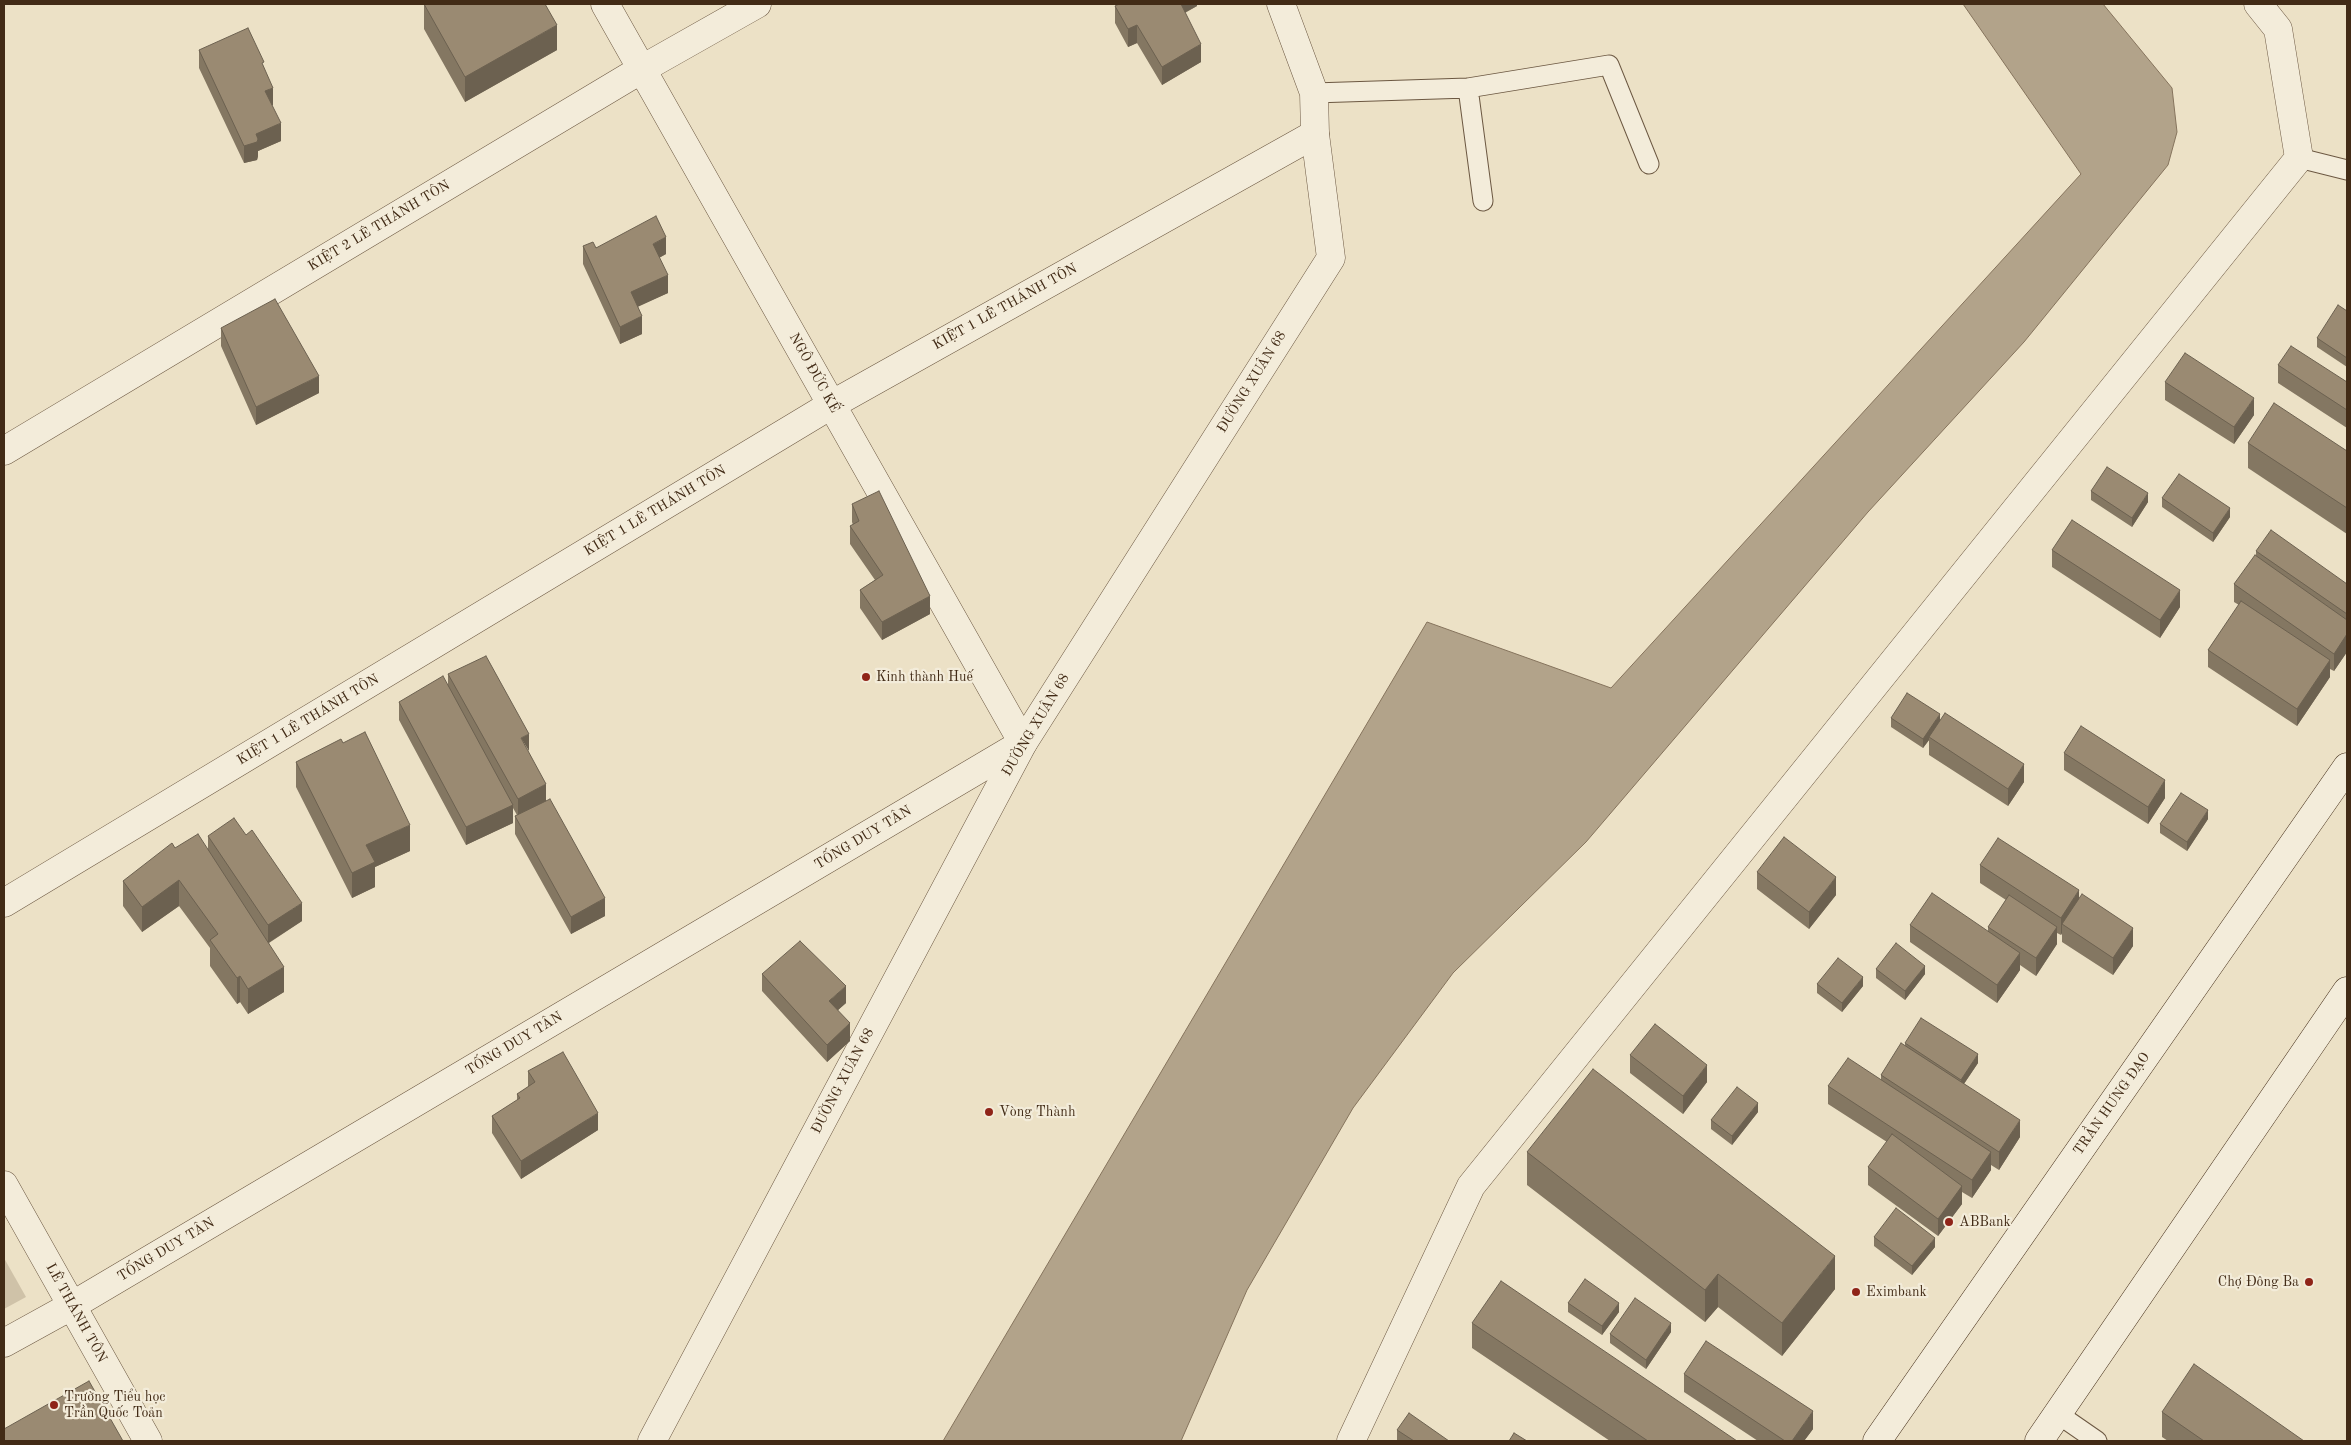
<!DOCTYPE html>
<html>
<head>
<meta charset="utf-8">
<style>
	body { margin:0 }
	#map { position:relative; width:2351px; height:1445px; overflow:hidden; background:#ece1c6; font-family:"Old Standard TT",serif }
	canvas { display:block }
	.frame { position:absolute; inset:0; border:5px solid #422b16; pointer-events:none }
</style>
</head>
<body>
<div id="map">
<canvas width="2351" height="1445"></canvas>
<div class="frame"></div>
</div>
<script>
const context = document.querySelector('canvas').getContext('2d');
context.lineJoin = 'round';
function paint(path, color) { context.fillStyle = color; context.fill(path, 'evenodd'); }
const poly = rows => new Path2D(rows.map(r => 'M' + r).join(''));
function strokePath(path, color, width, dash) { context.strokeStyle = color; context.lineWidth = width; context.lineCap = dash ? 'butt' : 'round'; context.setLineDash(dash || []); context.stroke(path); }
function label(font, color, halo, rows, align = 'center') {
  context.font = font + ' "Old Standard TT",serif'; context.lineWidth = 4.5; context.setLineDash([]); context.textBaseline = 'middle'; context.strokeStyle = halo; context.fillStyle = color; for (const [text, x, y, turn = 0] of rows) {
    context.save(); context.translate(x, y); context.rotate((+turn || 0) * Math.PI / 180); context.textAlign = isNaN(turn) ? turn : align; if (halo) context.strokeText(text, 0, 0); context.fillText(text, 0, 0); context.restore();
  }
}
paint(poly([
	[4,1258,26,1297,4,1309]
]), '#cfc2a8');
const water = poly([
	[1963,4,2103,4,2172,88,2177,132,2168,165,2024,342,1868,512,1586,842,1453,973,1353,1108,1247,1290,1181,1441,943,1441,1427,622,1611,688,2081,174,1963,4]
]);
paint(water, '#b2a38a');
strokePath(water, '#85735c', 1);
const service = poly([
	[1468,88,1483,201],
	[1314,93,1468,88,1609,65,1649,164],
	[2299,158,2347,170],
	[2058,1414,2097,1441]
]);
const minor = poly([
	[4,451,642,69,757,4],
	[4,903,831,405,1315,134],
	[4,1185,148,1441],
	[4,1343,73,1305,1023,743,605,4],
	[1351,1441,1471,1186,2299,158,2278,29,2258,4]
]);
const tertiary = poly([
	[652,1441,1023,743,1331,258,1315,134,1314,93,1281,4]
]);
const secondary = poly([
	[1877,1441,2347,767],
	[2039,1441,2347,991]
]);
strokePath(service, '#6c5842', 21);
strokePath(minor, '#6c5842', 29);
strokePath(tertiary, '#6c5842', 29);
strokePath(secondary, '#422b16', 29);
strokePath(service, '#f3ecda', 19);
strokePath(minor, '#f3ecda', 28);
strokePath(tertiary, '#f3ecda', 28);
strokePath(secondary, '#f3ecda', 28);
paint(poly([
	[424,4,557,50,465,102,424,29],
	[1197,4,1197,6,1185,13,1201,62,1162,85,1137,43,1128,47,1115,23,1115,6],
	[199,50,264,68,273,105,272,105,281,141,258,151,258,156,257,160,244,163,199,68],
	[583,246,666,254,659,258,668,293,638,306,642,334,620,344,583,264],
	[2347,311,2347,367,2317,347,2317,338],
	[221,328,319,393,256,425,221,346],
	[2278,365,2347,382,2347,428,2278,383],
	[2165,382,2254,415,2234,444,2165,400],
	[2248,443,2347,451,2347,534,2248,468],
	[2091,491,2148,502,2132,527,2091,500],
	[2162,498,2230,517,2213,542,2162,507],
	[852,504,930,614,882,640,860,608,860,590,875,580,850,544,850,526,853,525,852,522],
	[2052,550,2180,607,2160,638,2052,567],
	[2256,551,2347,584,2347,652,2334,671,2330,669,2330,677,2297,726,2208,667,2208,650,2239,605,2234,602,2234,584,2256,557],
	[448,674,546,801,605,916,571,934,515,834,515,816,517,815,513,808,513,823,466,845,399,720,399,702,448,684],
	[1891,718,1940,720,2024,782,2008,806,1929,755,1929,740,1923,748,1891,727],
	[343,743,410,851,375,867,375,887,352,898,296,787,296,762],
	[2064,753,2165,798,2148,824,2064,770],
	[2208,819,2187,851,2160,833,2160,824],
	[208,836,302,921,269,943,284,992,248,1014,240,1002,237,1004,210,966,210,948,179,906,142,932,123,906,123,881,175,848,208,849],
	[1980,865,2079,899,2133,946,2113,975,2062,942,2062,933,2061,935,2057,933,2057,944,2036,976,2020,965,2020,970,1997,1003,1910,942,1910,925,1988,931,1988,927,2006,900,1980,883],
	[1757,872,1836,895,1809,929,1757,889],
	[1876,969,1925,974,1905,1000,1876,978],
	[762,974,846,1003,838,1010,850,1041,827,1062,762,991],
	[1817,984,1863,986,1842,1012,1817,993],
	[1905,1043,1978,1063,1964,1084,2020,1137,1999,1170,1991,1165,1991,1170,1972,1198,1962,1192,1962,1204,1938,1236,1868,1185,1868,1167,1887,1142,1828,1104,1828,1086,1881,1080,1881,1075,1905,1045],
	[1630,1055,1707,1082,1683,1114,1630,1073],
	[528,1071,598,1130,521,1179,492,1133,492,1116,517,1101,517,1094,528,1087],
	[1758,1112,1732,1145,1711,1129,1711,1120],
	[1527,1152,1835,1289,1782,1356,1718,1307,1705,1322,1527,1185],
	[1874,1237,1935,1247,1912,1275,1874,1246],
	[1568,1303,1619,1312,1602,1335,1568,1312],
	[1472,1323,1737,1441,1610,1441,1472,1348],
	[1671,1332,1646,1369,1610,1343,1610,1334],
	[1684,1374,1813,1429,1804,1441,1758,1441,1684,1392],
	[2162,1412,2304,1441,2168,1441,2162,1437],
	[1397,1430,1449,1441,1397,1441]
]), '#847762');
paint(poly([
	[1178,4,1197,4,1197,6,1178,16],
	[557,25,557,50,465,102,465,77],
	[1137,25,1137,43,1128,47,1128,29],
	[1201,44,1201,62,1162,85,1162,67],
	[273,88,273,105,265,108,265,91],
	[281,123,281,141,258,151,258,156,257,160,244,163,244,146,256,134],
	[666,237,666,254,653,261,653,244],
	[668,275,668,293,631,310,631,292],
	[642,316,642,334,620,344,620,327],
	[319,376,319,393,256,425,256,407],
	[2254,398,2254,415,2234,444,2234,427],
	[2148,493,2148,502,2132,527,2132,518],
	[2230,508,2230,517,2213,542,2213,533],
	[2180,590,2180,607,2160,638,2160,620],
	[930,596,930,614,882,640,882,622],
	[2347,634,2347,652,2334,671,2334,654],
	[2330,660,2330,677,2297,726,2297,709],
	[1940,714,1940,723,1929,737,1929,740,1923,748,1923,739],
	[529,734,529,751,521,738],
	[2024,764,2024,782,2008,806,2008,789],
	[2165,780,2165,798,2148,824,2148,807],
	[546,784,546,802,518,817,518,799],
	[513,805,513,823,466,845,466,827],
	[2208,810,2208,819,2187,851,2187,842],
	[410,825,410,851,375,867,375,887,352,898,352,873,366,845],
	[1836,877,1836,895,1809,929,1809,912],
	[179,880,179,906,142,932,142,907],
	[2079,890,2079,908,2062,924,2062,933,2061,935,2061,918],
	[605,898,605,916,571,934,571,917],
	[302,903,302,921,268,943,268,925],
	[2057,927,2057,944,2036,976,2036,958],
	[2133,928,2133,946,2113,975,2113,958],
	[2020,953,2020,970,1997,1003,1997,985],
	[1925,966,1925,974,1905,1000,1905,991],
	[284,967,284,992,248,1014,248,989],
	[240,976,240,1002,237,1004,237,978],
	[1863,977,1863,986,1842,1012,1842,1003],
	[846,986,846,1003,829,1018,829,1001],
	[850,1023,850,1041,827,1062,827,1045],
	[1978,1054,1978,1063,1961,1088,1961,1080],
	[1707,1065,1707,1082,1683,1114,1683,1096],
	[1758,1103,1758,1112,1732,1145,1732,1136],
	[598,1113,598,1130,521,1179,521,1161],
	[2020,1120,2020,1137,1999,1170,1999,1152],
	[1991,1152,1991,1170,1972,1198,1972,1180],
	[1962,1186,1962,1204,1938,1236,1938,1219],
	[1935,1238,1935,1247,1912,1275,1912,1266],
	[1835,1256,1835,1289,1782,1356,1782,1323],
	[1718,1274,1718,1307,1705,1322,1705,1290],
	[1619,1303,1619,1312,1602,1335,1602,1326],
	[1671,1323,1671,1332,1646,1369,1646,1360],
	[1813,1411,1813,1429,1804,1441,1792,1441]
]), '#6c6150');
const building = poly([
	[424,4,545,4,557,25,465,77,424,4],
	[1119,4,1181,4,1201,44,1162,67,1137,25,1128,29,1115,6,1119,4],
	[248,28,264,62,262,63,273,88,265,91,281,123,256,134,258,139,257,142,244,146,199,50,248,28],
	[656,216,666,237,653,244,668,275,631,292,642,316,620,327,583,246,593,242,596,248,656,216],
	[275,299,319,376,256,407,221,328,275,299],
	[2338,305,2347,311,2347,358,2317,338,2338,305],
	[2291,346,2347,382,2347,410,2278,365,2291,346],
	[2185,353,2254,398,2234,427,2165,382,2185,353],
	[2274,403,2347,451,2347,508,2248,443,2274,403],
	[2107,467,2148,493,2132,518,2091,491,2107,467],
	[2179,474,2230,508,2213,533,2162,498,2179,474],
	[879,491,930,596,882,622,860,590,883,575,850,526,859,521,852,504,879,491],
	[2072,520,2180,590,2160,620,2052,550,2072,520],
	[2271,530,2347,584,2347,614,2256,551,2271,530],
	[2255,555,2347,620,2347,634,2334,654,2234,584,2255,555],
	[2241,601,2330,660,2297,709,2208,650,2241,601],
	[486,656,529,734,521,738,546,784,518,799,448,674,486,656],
	[443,676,513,805,466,827,399,702,443,676],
	[1907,693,1940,714,1923,739,1891,718,1907,693],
	[1945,713,2024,764,2008,789,1929,737,1945,713],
	[2081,726,2165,780,2148,807,2064,753,2081,726],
	[365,732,410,825,366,845,375,862,352,873,296,762,341,739,343,743,365,732],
	[2181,793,2208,810,2187,842,2160,824,2181,793],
	[550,799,605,898,571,917,515,816,550,799],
	[234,818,246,835,252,830,302,903,268,925,208,836,234,818],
	[198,834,284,967,248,989,240,976,237,978,210,940,218,934,179,880,142,907,123,881,172,843,175,848,198,834],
	[1784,837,1836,877,1809,912,1757,872,1784,837],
	[1998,838,2079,890,2061,918,1980,865,1998,838],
	[1932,893,2020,953,1997,985,1910,925,1932,893],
	[2082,894,2133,928,2113,958,2062,924,2082,894],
	[2009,895,2057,927,2036,958,1988,927,2009,895],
	[800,941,846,986,829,1001,850,1023,827,1045,762,974,800,941],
	[1896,943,1925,966,1905,991,1876,969,1896,943],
	[1838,958,1863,977,1842,1003,1817,984,1838,958],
	[1921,1018,1978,1054,1961,1080,1905,1043,1921,1018],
	[1655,1024,1707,1065,1683,1096,1630,1055,1655,1024],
	[1901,1043,2020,1120,1999,1152,1881,1075,1901,1043],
	[563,1052,598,1113,521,1161,492,1116,520,1098,517,1094,535,1082,528,1071,563,1052],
	[1848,1058,1991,1152,1972,1180,1828,1086,1848,1058],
	[1593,1069,1835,1256,1782,1323,1718,1274,1705,1290,1527,1152,1593,1069],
	[1737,1087,1758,1103,1732,1136,1711,1120,1737,1087],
	[1892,1134,1962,1186,1938,1219,1868,1167,1892,1134],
	[1896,1208,1935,1238,1912,1266,1874,1237,1896,1208],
	[1585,1279,1619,1303,1602,1326,1568,1303,1585,1279],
	[1501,1281,1737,1441,1648,1441,1472,1323,1501,1281],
	[1635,1298,1671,1323,1646,1360,1610,1334,1635,1298],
	[1706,1341,1813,1411,1792,1441,1785,1441,1684,1374,1706,1341],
	[2194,1364,2304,1441,2204,1441,2162,1412,2194,1364],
	[89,1381,123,1441,4,1441,4,1429,89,1381],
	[1409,1413,1449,1441,1414,1441,1397,1430,1409,1413],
	[1514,1433,1527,1441,1509,1441,1514,1433]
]);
paint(building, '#9a8a72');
strokePath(building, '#6c6150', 1);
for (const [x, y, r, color] of [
	[866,677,5,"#8f2418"],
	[989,1112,5,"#8f2418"],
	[1949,1222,5,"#8f2418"],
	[2309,1282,5,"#8f2418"],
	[1856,1292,5,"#8f2418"],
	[54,1405,5,"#8f2418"]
]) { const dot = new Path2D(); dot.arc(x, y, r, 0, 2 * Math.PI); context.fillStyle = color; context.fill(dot); strokePath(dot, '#f3ecda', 2); }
label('14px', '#422b16', '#f3ecda', [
	["KIỆT 2 LÊ THÁNH TÔN",379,226,-31],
	["KIỆT 1 LÊ THÁNH TÔN",1005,307,-29],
	["NGÔ ĐỨC KẾ",814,373,61],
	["ĐƯỜNG XUÂN 68",1252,382,-58],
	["KIỆT 1 LÊ THÁNH TÔN",655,511,-31],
	["KIỆT 1 LÊ THÁNH TÔN",308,720,-31],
	["ĐƯỜNG XUÂN 68",1036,725,-59],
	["TỐNG DUY TÂN",863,838,-31],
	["TỐNG DUY TÂN",514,1044,-31],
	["ĐƯỜNG XUÂN 68",843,1081,-62],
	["TRẦN HƯNG ĐẠO",2112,1104,-55],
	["TỐNG DUY TÂN",166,1250,-31],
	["LÊ THÁNH TÔN",76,1313,61]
]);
label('14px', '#422b16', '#f3ecda', [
	["Kinh thành Huế",876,677],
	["Vòng Thành",999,1112],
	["ABBank",1959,1222],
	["Chợ Đông Ba",2299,1282,"right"],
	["Eximbank",1866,1292],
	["Trường Tiểu học",64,1397],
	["Trần Quốc Toản",64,1413]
], 'left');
</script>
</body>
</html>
